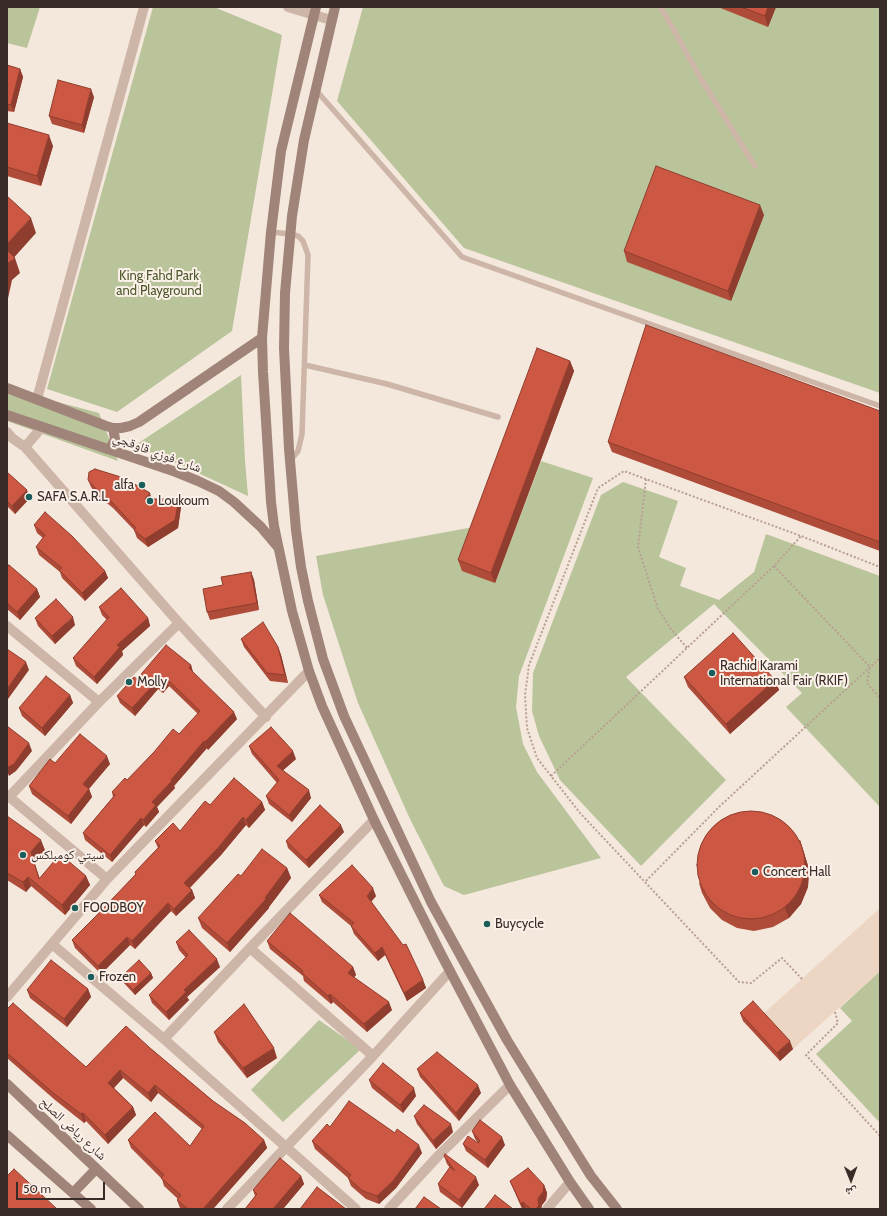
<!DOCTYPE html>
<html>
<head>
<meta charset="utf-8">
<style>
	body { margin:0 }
	#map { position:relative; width:887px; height:1216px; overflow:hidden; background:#f4e7dc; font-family:Cabin,"Noto Naskh Arabic",sans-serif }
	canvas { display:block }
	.frame { position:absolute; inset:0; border:8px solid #392c28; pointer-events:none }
	.north { position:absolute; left:831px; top:1160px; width:40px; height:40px; -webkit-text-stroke:3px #fbf1e9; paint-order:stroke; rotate:179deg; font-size:11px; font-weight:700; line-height:16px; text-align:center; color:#392c28 }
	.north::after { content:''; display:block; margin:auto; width:14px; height:18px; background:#392c28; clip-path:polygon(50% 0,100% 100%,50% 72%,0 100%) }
	.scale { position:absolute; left:16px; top:1182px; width:89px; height:18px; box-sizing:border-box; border:2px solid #392c28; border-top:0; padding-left:5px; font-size:12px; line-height:14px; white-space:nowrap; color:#392c28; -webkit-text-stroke:3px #fbf1e9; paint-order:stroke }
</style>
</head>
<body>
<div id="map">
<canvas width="887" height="1216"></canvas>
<div class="frame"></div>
<div class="north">ش</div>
<div class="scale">50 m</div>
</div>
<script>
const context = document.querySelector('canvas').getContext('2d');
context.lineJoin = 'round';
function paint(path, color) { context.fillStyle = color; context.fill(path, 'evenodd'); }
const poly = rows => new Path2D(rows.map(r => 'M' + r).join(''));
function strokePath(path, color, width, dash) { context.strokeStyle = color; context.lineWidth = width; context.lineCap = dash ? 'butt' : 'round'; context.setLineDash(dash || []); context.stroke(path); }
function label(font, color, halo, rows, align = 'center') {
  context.font = font + ' Cabin,"Noto Naskh Arabic",sans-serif'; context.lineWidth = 4; context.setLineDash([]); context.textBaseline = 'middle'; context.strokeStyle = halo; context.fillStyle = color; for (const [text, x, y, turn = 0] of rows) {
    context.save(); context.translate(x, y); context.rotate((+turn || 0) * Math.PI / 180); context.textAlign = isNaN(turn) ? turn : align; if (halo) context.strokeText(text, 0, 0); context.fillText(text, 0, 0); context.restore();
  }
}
paint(poly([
	[7,7,40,7,27,48,7,43],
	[153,7,214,7,282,35,232,331,117,412,47,389],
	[363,7,880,7,880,393,464,248,337,101],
	[241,375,245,461,248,496,185,467,134,446],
	[7,386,28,394,99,413,118,461,7,421],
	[541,461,593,478,519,676,516,707,523,744,537,772,601,858,464,895,444,886,410,819,358,703,323,595,316,556,479,526,495,583],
	[623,482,678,501,659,557,686,568,680,586,719,600,754,572,766,534,880,576,879,806,786,707,802,693,714,604,626,677,726,780,641,866,560,780,539,736,532,711,533,673,601,495],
	[880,971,880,1123,816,1054,852,1021,840,1008],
	[319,1020,356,1046,360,1050,283,1122,251,1090]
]), '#bac49b');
paint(poly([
	[880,908,880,971,793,1049,762,1015]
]), '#ecd6c3');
strokePath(poly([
	[646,479,638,547,658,609,671,629,687,648],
	[774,566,870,667,867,683,880,698],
	[551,776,774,566,801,536],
	[646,881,720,806,880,658],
	[802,979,782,958,751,983,739,982,580,813,537,758,527,728,525,695,529,665,598,488,624,471,801,536,880,567],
	[835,1012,838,1023,806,1055,880,1136]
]), '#b89f92', 2, [2, 2]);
strokePath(poly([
	[660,7,666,16,701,79,755,166],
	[315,89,462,257,880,406],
	[271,232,290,234,298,236,303,241,308,255,302,434,298,451,290,461],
	[305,365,387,384,498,417]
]), '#cdb5a7', 5.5);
strokePath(poly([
	[288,7,331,20],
	[37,399,144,7],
	[7,432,12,438,25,447,179,623,266,717],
	[25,447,42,427],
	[7,626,99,702],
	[7,795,107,879],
	[9,797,99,702,179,623],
	[52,944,164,1039,356,1209],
	[250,948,373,1056],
	[7,997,107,879,309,671],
	[164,1039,250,948,374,820],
	[227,1209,373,1056,450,971],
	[389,1209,440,1154,510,1085],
	[547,1209,570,1182]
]), '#cdb5a7', 10);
strokePath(poly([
	[316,7,281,151,271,232,262,338,263,372,271,502,274,526,292,611,309,671,322,706,374,820,440,952,510,1085,570,1182,589,1209],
	[335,7,304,140,292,216,285,293,284,348,289,449,296,530,301,567,308,601,323,659,344,716,431,902,507,1040,576,1152,591,1176,617,1209],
	[7,388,106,426,113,428,121,428,130,426,139,422,262,338],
	[7,415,176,472,198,481,219,491,234,502,261,527,277,546],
	[107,449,111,447,115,439,113,428],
	[7,1084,139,1209],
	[7,1135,91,1209],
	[73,1193,96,1169]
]), '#a08479', 10);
paint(poly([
	[718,7,776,7,768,27],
	[7,65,20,69,23,77,14,112,7,111],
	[94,97,84,133,52,124,49,116],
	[7,123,53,146,41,186,7,176],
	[764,215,731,301,627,262,624,251],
	[570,361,574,371,495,583,462,571,458,560],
	[880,411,880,551,612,452,608,442],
	[7,472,30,498,15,514,7,506],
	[88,480,152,499,179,499,181,507,178,528,148,547,137,538,134,530,113,508,97,495,91,487],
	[34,525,105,571,108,578,85,601,62,578,60,572,39,555,36,547,43,538,37,533],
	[7,567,37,589,40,597,20,620,7,609],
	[251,572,254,580,259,610,210,620,207,612,223,585],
	[99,607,148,618,150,626,122,651,123,655,97,684,76,666,73,658,107,620,102,615],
	[35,618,75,625,55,644,38,626],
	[241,639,278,647,281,655,288,683,270,681,244,647],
	[191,665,193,672,237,719,208,750,207,748,174,786,175,788,157,807,159,812,146,827,144,825,112,862,85,840,83,833,113,797,112,792,127,780,179,734,198,714,169,686,163,693,158,689,135,716,120,703,117,696,137,679],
	[684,677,775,680,779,690,730,734,688,687],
	[70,695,73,703,45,736,22,716,19,708],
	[249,746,296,759,283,770,311,798,292,822,269,804,266,796,277,783,252,754],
	[55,763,110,764,89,789,92,797,71,824,32,794,29,786],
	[262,802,265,810,249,828,246,825,221,855,190,888,192,890,195,898,176,916,171,911,135,949,130,945,101,974,75,948,72,940,95,917,136,875,135,872,158,848,155,841,180,831,210,805],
	[7,816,45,850,34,862,40,879,86,876,90,885,65,915,31,886,26,892,7,880],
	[344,832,309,868,288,848,286,841],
	[800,840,809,869,808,887,801,904,789,918,773,927,754,931,737,928,722,920,710,908,702,893,699,883],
	[287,868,291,878,269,907,269,908,230,952,202,928,198,918,241,876],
	[319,895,376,896,371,902,423,980,426,988,407,1001,385,955,378,961,354,934,351,926,322,902],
	[267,941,353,967,356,975,354,977,392,1010,367,1032,333,1002,331,1004,304,981,303,976,270,949],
	[176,942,220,967,187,997,189,1000,169,1020,152,1003,149,995,186,958,179,950],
	[151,973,153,978,135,995,123,982,121,977],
	[88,989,91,997,67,1027,30,998,27,990],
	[7,1009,86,1067,150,1048,213,1101,264,1140,267,1148,213,1209,181,1209,180,1208,177,1200,178,1199,164,1186,162,1179,131,1148,128,1140,190,1146,202,1129,158,1093,151,1102,123,1078,114,1088,133,1107,136,1115,108,1144,86,1121,84,1123,55,1100,7,1058],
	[740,1013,793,1049,780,1061,743,1021],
	[214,1032,277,1058,247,1078,218,1042],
	[417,1069,481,1093,459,1121,420,1077],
	[369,1080,416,1096,403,1113,372,1088],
	[414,1116,453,1132,436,1149,417,1124],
	[330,1127,422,1153,396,1188,379,1204,366,1199,351,1186,348,1178,315,1149,312,1141],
	[472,1131,505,1145,488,1168,466,1151,463,1144,478,1143,475,1139],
	[444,1156,479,1185,462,1208,440,1192,438,1184,450,1168,447,1164],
	[301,1176,304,1184,283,1209,245,1209,255,1196,253,1190],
	[510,1181,544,1185,547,1193,546,1200,542,1205,541,1209,522,1209]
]), '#af4b39');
paint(poly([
	[768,7,776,7,768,27,765,16],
	[20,69,23,77,14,112,11,105],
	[91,89,94,97,84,133,82,125],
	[49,135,53,146,41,186,37,176],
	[760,205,764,215,731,301,728,291],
	[31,218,36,233,10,262,15,258,20,273,12,280,7,303,7,244],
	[570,361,574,371,495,583,491,573],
	[27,490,30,498,15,514,12,506],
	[150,493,152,501,145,499],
	[179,499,181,507,178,528,148,547,145,539],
	[105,571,108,578,85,601,82,593],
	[251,572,254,580,259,610,257,603],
	[37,589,40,597,20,620,17,612],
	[73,617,75,625,55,644,52,636],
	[148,618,150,626,122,651,123,655,97,684,94,677,117,645],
	[278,647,281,655,288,683,285,675],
	[26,662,29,670,8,699,7,695,7,689],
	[191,665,193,673,189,668],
	[167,679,169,686,163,693,160,686],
	[775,680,779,690,730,734,726,724],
	[156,682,158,689,135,716,132,708],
	[70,695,73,703,45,736,42,728],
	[234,712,237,719,208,750,205,742],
	[204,741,207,748,174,786,175,788,157,807,159,812,146,827,143,820,152,802],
	[29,743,32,751,16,771,9,776,7,771,7,768],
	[293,751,296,759,280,773,277,766],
	[107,756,110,764,86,792,83,784],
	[89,789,92,797,71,824,68,816],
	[309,790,311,798,292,822,289,815],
	[262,802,265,810,249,828,246,820],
	[243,817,246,825,221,855,187,890,184,883],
	[141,818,144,825,112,862,110,855],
	[341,825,344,832,309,868,306,860],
	[41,840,45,850,34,862,43,889,31,852],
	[800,840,809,869,808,887,801,904,789,918,785,908],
	[287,868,291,878,269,907,269,908,230,952,227,943,265,898],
	[86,876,90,885,65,915,62,905],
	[28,877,31,886,26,892,23,882],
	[373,888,376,896,369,904,367,896],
	[192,890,195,898,176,916,174,909],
	[168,903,171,911,135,949,132,941],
	[127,937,130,945,101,974,98,966],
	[382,947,385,955,378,961,375,953],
	[217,959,220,967,187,997,189,1000,169,1020,166,1012,184,990],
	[353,967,356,975,351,981,348,973],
	[151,973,153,978,135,995,133,990],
	[423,980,426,988,407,1001,404,993],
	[88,989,91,997,67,1027,64,1019],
	[330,994,333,1002,331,1004,328,996],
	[389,1002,392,1010,367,1032,364,1024],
	[790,1041,793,1049,780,1061,777,1053],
	[274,1048,277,1058,247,1078,243,1068],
	[120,1070,123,1078,111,1091,108,1083],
	[155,1085,158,1093,151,1102,148,1093],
	[478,1085,481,1093,459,1121,456,1113],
	[414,1088,416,1096,403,1113,400,1105],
	[133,1107,136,1115,108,1144,105,1135],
	[83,1113,86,1121,84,1123,81,1114],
	[451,1124,453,1132,436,1149,433,1141],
	[502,1137,505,1145,488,1168,485,1160],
	[264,1140,267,1148,213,1209,203,1209],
	[419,1145,422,1153,396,1188,379,1204,377,1196],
	[301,1176,304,1184,283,1209,273,1209],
	[476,1177,479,1185,462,1208,459,1200],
	[544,1185,547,1193,546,1200,542,1205,541,1209,536,1209,538,1200],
	[523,1202,526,1209,523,1209,521,1204]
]), '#8f3d2e');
const building = poly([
	[741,7,768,7,765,16,741,7],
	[7,65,20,69,11,105,7,104,7,65],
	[58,80,91,89,82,125,49,116,58,80],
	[7,123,49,135,37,176,7,167,7,123],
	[656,166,760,205,728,291,624,251,656,166],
	[7,196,31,218,7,244,7,196],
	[7,250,15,258,7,264,7,250],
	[646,325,880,411,880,542,608,442,646,325],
	[537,348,570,361,491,573,458,560,537,348],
	[95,469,124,478,150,493,145,499,179,499,175,520,145,539,134,530,136,528,110,500,94,487,88,480,89,472,95,469],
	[7,472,27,490,12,506,7,501,7,472],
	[45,512,72,536,105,571,82,593,59,570,62,568,36,547,45,535,34,525,45,512],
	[9,565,37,589,17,612,7,603,7,567,9,565],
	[251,572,257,603,207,612,203,589,223,585,221,577,251,572],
	[121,588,148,618,117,645,120,647,94,677,73,658,109,617,99,607,121,588],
	[56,599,73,617,52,636,35,618,56,599],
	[263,622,278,647,285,675,267,673,241,639,263,622],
	[733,633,775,680,726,724,684,677,733,633],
	[166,645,191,665,189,668,234,712,205,742,204,741,171,780,172,781,152,802,156,805,143,820,141,818,110,855,83,833,115,795,112,792,125,778,127,780,154,752,173,729,179,734,200,711,167,679,160,686,156,682,132,708,117,696,134,677,137,679,166,645],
	[7,649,26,662,7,689,7,649],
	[46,676,70,695,42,728,19,708,46,676],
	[7,726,29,743,14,764,7,768,7,726],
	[271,727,293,751,277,766,309,790,289,815,266,796,279,780,249,746,271,727],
	[80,734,107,756,83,784,89,789,68,816,29,786,50,759,55,763,80,734],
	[234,778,262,802,246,820,243,817,218,848,184,883,192,890,174,909,168,903,132,941,127,937,98,966,72,940,95,917,136,874,135,872,160,846,155,841,173,823,180,831,205,801,210,805,234,778],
	[320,805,341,825,306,860,286,841,320,805],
	'697 865a54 54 0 1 1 108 0a54 54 0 1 1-108 0Z',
	[7,816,41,840,31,852,39,879,60,854,86,876,62,905,28,877,23,882,7,873,7,856,8,854,7,854,7,816],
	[262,849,287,868,265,898,266,899,227,943,198,918,238,874,241,876,262,849],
	[352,865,373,888,367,896,403,945,406,944,423,980,404,993,382,947,375,953,351,926,354,923,319,895,352,865],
	[290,913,353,967,348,973,389,1002,364,1024,330,994,328,996,302,973,303,971,267,941,290,913],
	[189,930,217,959,184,990,186,992,166,1012,149,995,188,955,176,942,189,930],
	[51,960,88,989,64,1019,27,990,51,960],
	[139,960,151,973,133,990,121,977,139,960],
	[753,1001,790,1041,777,1053,740,1013,753,1001],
	[13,1003,86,1067,126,1026,150,1048,213,1101,245,1123,264,1140,203,1209,188,1209,177,1200,181,1195,161,1178,164,1175,128,1140,155,1112,190,1146,204,1126,155,1085,148,1093,120,1070,108,1083,133,1107,105,1135,83,1113,81,1114,52,1092,7,1053,7,1009,13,1003],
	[244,1004,274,1048,243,1068,214,1032,244,1004],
	[437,1052,478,1085,456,1113,417,1069,437,1052],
	[383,1063,414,1088,400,1105,369,1080,383,1063],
	[349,1101,395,1133,397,1129,419,1145,393,1181,377,1196,363,1191,348,1178,351,1175,312,1141,327,1124,330,1127,349,1101],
	[424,1105,451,1124,433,1141,414,1116,424,1105],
	[480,1120,502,1137,485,1160,463,1144,468,1136,478,1143,480,1141,472,1131,480,1120],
	[445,1154,476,1177,459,1200,438,1184,450,1167,455,1171,444,1156,445,1154],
	[280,1158,301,1176,273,1209,245,1209,257,1194,253,1190,280,1158],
	[528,1168,544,1185,543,1192,539,1197,538,1200,539,1205,536,1209,531,1209,523,1202,521,1204,510,1181,528,1168],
	[14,1169,57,1209,7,1209,7,1176,14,1169],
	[317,1187,346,1209,300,1209,317,1187],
	[495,1195,513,1209,484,1209,495,1195],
	[424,1197,441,1209,415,1209,424,1197]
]);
paint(building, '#cc5742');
strokePath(building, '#8f3d2e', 1);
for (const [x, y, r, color] of [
	[142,485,4,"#1b5d5b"],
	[29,497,4,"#1b5d5b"],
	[150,501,4,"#1b5d5b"],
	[712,673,4,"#1b5d5b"],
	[129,682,4,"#1b5d5b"],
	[23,855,4,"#1b5d5b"],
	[755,872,4,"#1b5d5b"],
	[75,908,4,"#1b5d5b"],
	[487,924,4,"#1b5d5b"],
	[91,977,4,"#1b5d5b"]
]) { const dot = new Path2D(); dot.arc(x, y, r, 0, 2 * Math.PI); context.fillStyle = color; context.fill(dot); strokePath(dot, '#fbf1e9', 1.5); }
label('13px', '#4c582b', '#fbf1e9', [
	["King Fahd Park",159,276],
	["and Playground",159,291]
]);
label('13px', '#392c28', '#fbf1e9', [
	["شارع فوزي قاوقجي",157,453,20],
	["شارع رياض الصلح",73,1129,43]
]);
label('13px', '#392c28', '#fbf1e9', [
	["alfa",134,485,"right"],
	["SAFA S.A.R.L",37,497],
	["Loukoum",158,501],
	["Rachid Karami",720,666],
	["International Fair (RKIF)",720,681],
	["Molly",137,682],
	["سيتي كومبلكس",31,855],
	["Concert Hall",763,872],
	["FOODBOY",83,908],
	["Buycycle",495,924],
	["Frozen",99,977]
], 'left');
</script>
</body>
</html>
